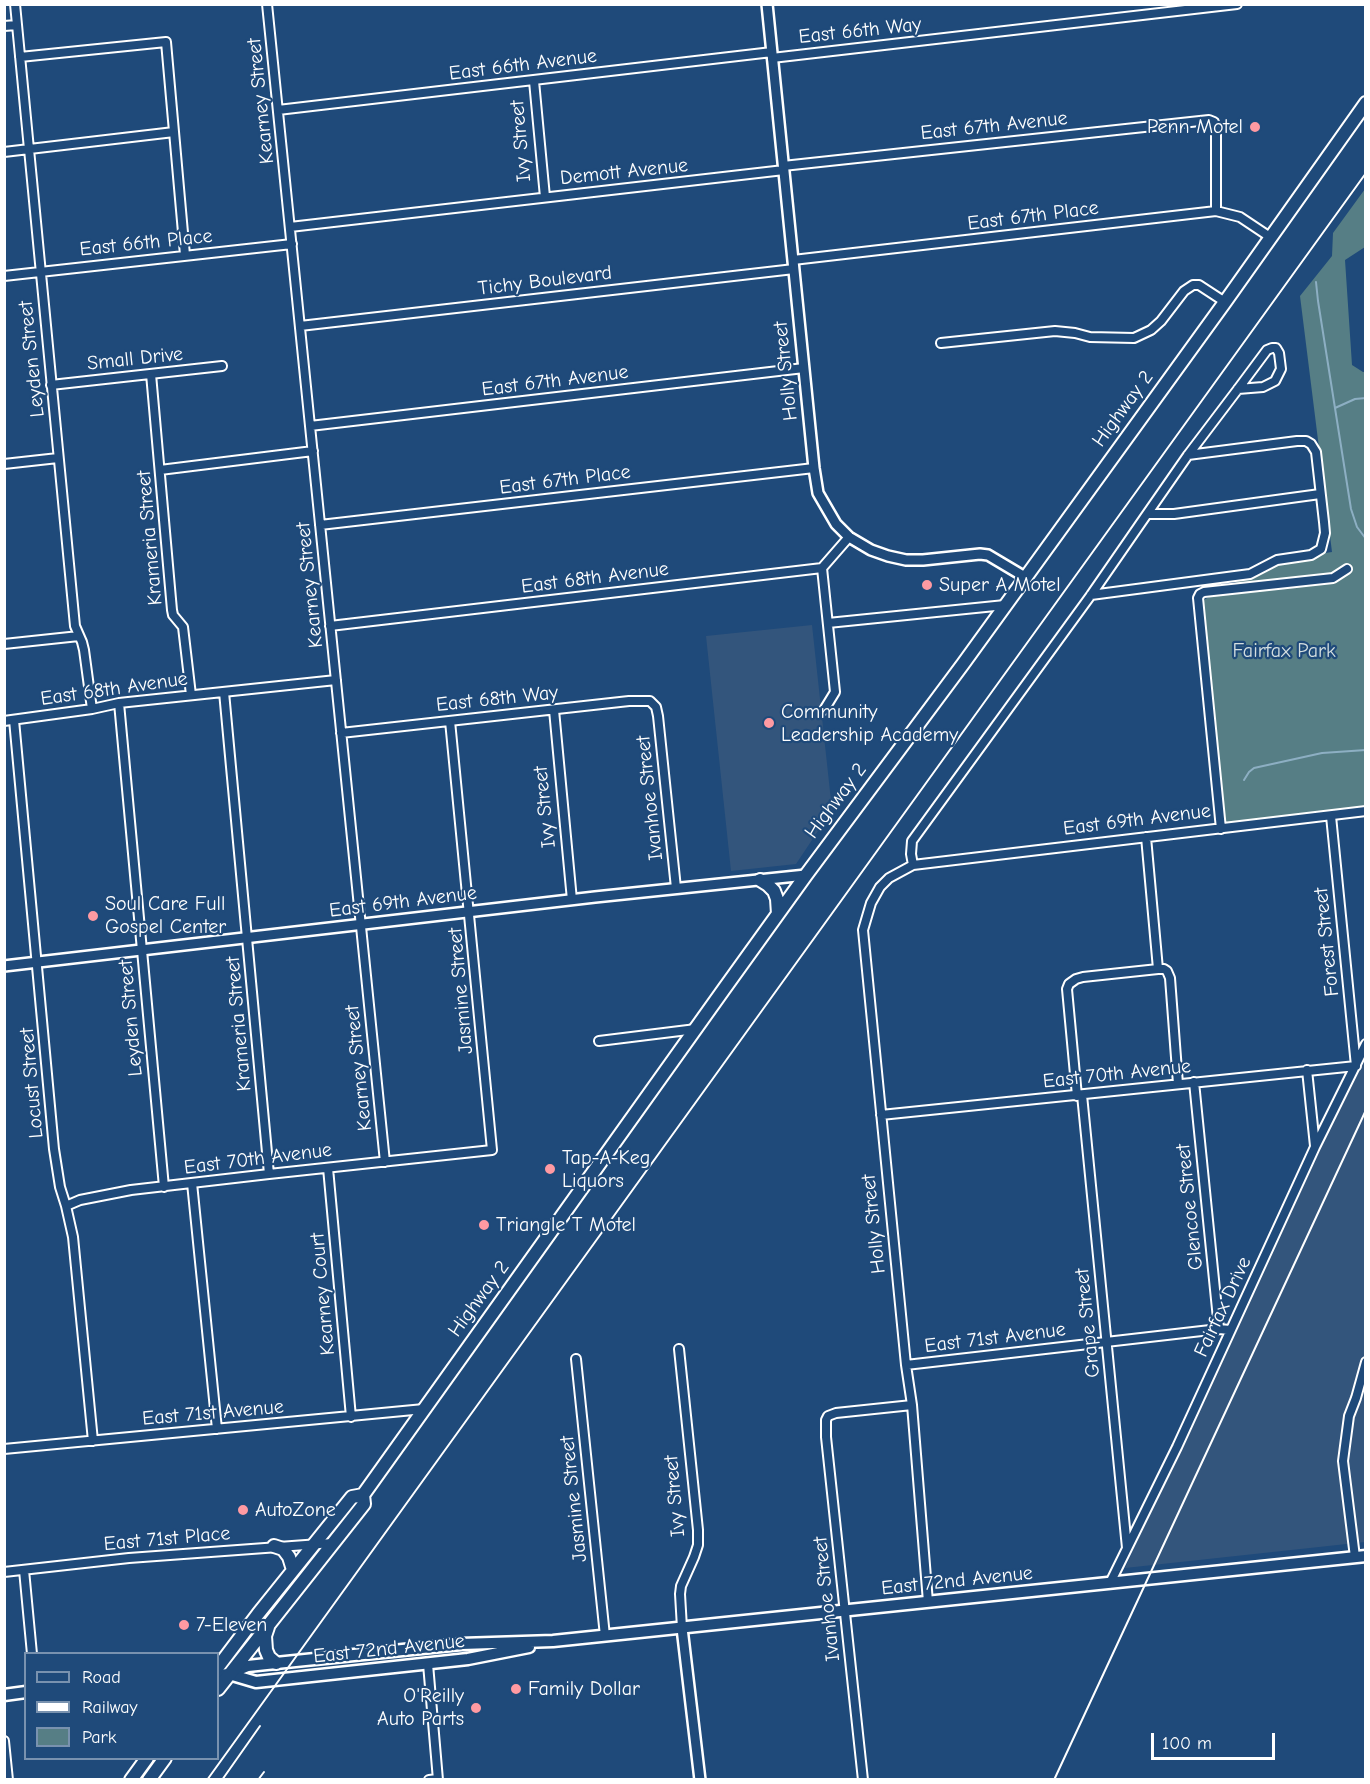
<!DOCTYPE html>
<html>
<head>
<meta charset="utf-8">
<style>
	body { margin:0 }
	#map { position:relative; width:1370px; height:1784px; overflow:hidden; background:#1f4a7a; font-family:"Comic Neue",sans-serif }
	canvas { display:block }
	.frame { position:absolute; inset:0; border:6px solid #fff; pointer-events:none }
	.legend { position:absolute; left:24px; top:1652px; width:195px; height:108px; box-sizing:border-box; background:#1f4a7a; border:2px solid #7992af; margin:0; padding:8px 10px; list-style:none; font-size:18px; color:#fff }
	.legend li { display:flex; align-items:center; gap:12px; height:30px }
	.legend b { width:30px; border:2px solid #7992af }
	.scale { position:absolute; left:1151px; top:1733px; width:124px; height:27px; box-sizing:border-box; border:3px solid #fff; border-top:0; padding-left:8px; font-size:18px; line-height:21px; white-space:nowrap; color:#fff; -webkit-text-stroke:4px #1f4a7a; paint-order:stroke }
</style>
</head>
<body>
<div id="map">
<canvas width="1370" height="1784"></canvas>
<div class="frame"></div>
<ul class="legend">
<li><b style="height:8px;background:#1f4a7a"></b>Road</li>
<li><b style="height:8px;background:#fff"></b>Railway</li>
<li><b style="height:16px;background:#567e85"></b>Park</li>
</ul>
<div class="scale">100 m</div>
</div>
<script>
const context = document.querySelector('canvas').getContext('2d');
context.lineJoin = 'round';
function paint(path, color) { context.fillStyle = color; context.fill(path, 'evenodd'); }
const poly = rows => new Path2D(rows.map(r => 'M' + r).join(''));
function strokePath(path, color, width, dash) { context.strokeStyle = color; context.lineWidth = width; context.lineCap = dash ? 'butt' : 'round'; context.setLineDash(dash || []); context.stroke(path); }
function label(font, color, halo, rows, align = 'center') {
  context.font = font + ' "Comic Neue",sans-serif'; context.lineWidth = 4.5; context.setLineDash([]); context.textBaseline = 'middle'; context.strokeStyle = halo; context.fillStyle = color; for (const [text, x, y, turn = 0] of rows) {
    context.save(); context.translate(x, y); context.rotate((+turn || 0) * Math.PI / 180); context.textAlign = isNaN(turn) ? turn : align; if (halo) context.strokeText(text, 0, 0); context.fillText(text, 0, 0); context.restore();
  }
}
paint(poly([
	[812,625,832,810,796,864,731,871,706,636],
	[1365,1053,1365,1542,1125,1568]
]), '#33557c');
paint(poly([
	[1365,189,1365,247,1345,260,1352,365,1363,372,1366,372,1365,811,1221,829,1198,603,1277,560,1332,552,1300,296,1332,256,1333,233]
]), '#567e85');
strokePath(poly([
	[1316,282,1318,301,1351,509,1357,527,1366,539],
	[1335,408,1355,399,1366,398],
	[1244,780,1249,772,1254,768,1322,753,1366,750]
]), '#8dafc3', 2);
const minor = poly([
	[15,4,75,626,82,642,84,650,92,709],
	[267,4,385,1162],
	[4,26,17,25],
	[20,57,166,42,185,255],
	[772,58,1237,4],
	[534,81,545,197],
	[278,110,772,52],
	[4,152,174,132],
	[783,166,1209,120,1214,122,1216,134,1216,211],
	[290,227,784,170],
	[793,260,1216,211,1240,217,1270,237],
	[4,276,292,244],
	[300,326,794,269],
	[941,343,1055,331,1075,333,1090,337,1134,338,1151,330,1161,321,1184,291,1193,285,1199,285,1225,302],
	[151,374,172,610,173,615,183,627,191,695],
	[51,385,222,366],
	[310,426,804,368],
	[4,464,58,458],
	[160,470,313,451],
	[1147,514,1188,455,1238,389,1267,350,1272,348,1276,348,1279,353,1281,369,1275,381,1263,387,1238,389],
	[320,525,814,468],
	[822,568,835,692,824,710],
	[1091,595,1250,574,1277,560,1311,555,1321,549,1325,533,1324,522,1316,452,1311,444,1306,441,1297,441,1188,455],
	[828,623,1005,605],
	[330,626,822,568,849,537],
	[4,644,79,636],
	[224,692,269,1174],
	[119,703,164,1187],
	[554,710,572,900],
	[14,720,54,1149,60,1187,66,1206,73,1237,93,1441],
	[4,721,92,709,119,703,336,680],
	[341,733,629,701,650,701,656,707,658,716,676,888],
	[1221,829,1198,598,1200,594,1204,592,1333,578,1347,569],
	[1146,837,1158,969],
	[913,865,911,854,912,841,1091,595,1147,514,1174,514,1320,494],
	[599,1041,696,1029],
	[1307,1070,1315,1146],
	[1194,1082,1219,1329],
	[1082,1095,1127,1548],
	[1077,1096,1067,989,1069,984,1076,979,1083,977,1158,969,1164,969,1167,971,1170,978,1178,1084],
	[881,1115,1356,1066,1331,816],
	[328,1168,351,1417],
	[192,1183,217,1429],
	[66,1206,80,1200,131,1190,269,1174,492,1150,450,721],
	[679,1349,698,1530,698,1545,694,1557,681,1586,680,1594,682,1628],
	[576,1359,605,1636],
	[906,1365,1219,1329,1230,1330],
	[4,1449,424,1409],
	[1355,1557,1343,1461,1349,1416,1356,1398,1366,1362],
	[24,1570,32,1654],
	[4,1572,129,1558,333,1543],
	[1110,1583,1177,1447,1315,1147,1366,1044],
	[928,1602,912,1405,906,1365,863,930,871,903,880,887,889,878,913,865,1366,811],
	[428,1664,438,1780],
	[4,1741,8,1780],
	[429,1780,438,1779],
	[863,1780,826,1437,826,1420,828,1416,836,1413,912,1405]
]);
const tertiary = poly([
	[767,4,814,468,818,493,836,524,849,537,871,550,888,556,906,560,923,560,980,554,988,555,1025,577],
	[4,966,595,897,806,875],
	[682,1628,700,1780]
]);
const secondary = poly([
	[229,1674,256,1682,468,1659,529,1647],
	[218,1675,229,1674,248,1666,276,1663,461,1644,553,1641,1366,1556],
	[4,1695,26,1692]
]);
const primary = poly([
	[760,880,768,885,774,891,777,899,778,914],
	[274,1546,283,1549,289,1557,293,1570],
	[268,1627,265,1636,266,1650,269,1657,276,1663],
	[218,1667,258,1614,352,1497,363,1495],
	[218,1689,364,1504,363,1495,724,989,806,875,963,664,1225,302,1366,103],
	[131,1780,147,1758],
	[149,1780,165,1758]
]);
strokePath(minor, '#fff', 12);
strokePath(tertiary, '#fff', 14);
strokePath(secondary, '#fff', 15);
strokePath(primary, '#fff', 16);
strokePath(minor, '#1f4a7a', 8);
strokePath(tertiary, '#1f4a7a', 9);
strokePath(secondary, '#1f4a7a', 10);
strokePath(primary, '#1f4a7a', 12);
strokePath(poly([
	[207,1780,1366,173],
	[222,1780,260,1726],
	[258,1780,264,1772],
	[1054,1780,1366,1110]
]), '#fff', 2);
for (const [x, y, r, color] of [
	[1255,127,6,"#ff9aa2"],
	[927,585,6,"#ff9aa2"],
	[769,723,6,"#ff9aa2"],
	[93,916,6,"#ff9aa2"],
	[550,1169,6,"#ff9aa2"],
	[484,1225,6,"#ff9aa2"],
	[243,1510,6,"#ff9aa2"],
	[184,1625,6,"#ff9aa2"],
	[516,1689,6,"#ff9aa2"],
	[476,1708,6,"#ff9aa2"]
]) { const dot = new Path2D(); dot.arc(x, y, r, 0, 2 * Math.PI); context.fillStyle = color; context.fill(dot); strokePath(dot, '#1f4a7a', 2); }
label('20px', '#fff', '#1f4a7a', [
	["East 66th Way",860,31,-6],
	["East 66th Avenue",523,65,-7],
	["Kearney Street",261,101,-96],
	["East 67th Avenue",994,126,-6],
	["Ivy Street",521,141,-95],
	["Demott Avenue",624,172,-6],
	["East 67th Place",1033,216,-7],
	["East 66th Place",146,243,-6],
	["Tichy Boulevard",545,281,-7],
	["Leyden Street",32,359,-96],
	["Small Drive",135,359,-6],
	["Holly Street",786,371,-96],
	["East 67th Avenue",555,381,-7],
	["Highway 2",1123,409,-54],
	["East 67th Place",565,480,-7],
	["Krameria Street",150,538,-95],
	["East 68th Avenue",595,578,-7],
	["Kearney Street",310,585,-96],
	["East 68th Avenue",114,689,-8],
	["East 68th Way",497,699,-6],
	["Ivanhoe Street",650,798,-96],
	["Highway 2",836,801,-53],
	["Ivy Street",545,807,-96],
	["East 69th Avenue",1137,820,-7],
	["East 69th Avenue",403,902,-7],
	["Forest Street",1327,942,-96],
	["Jasmine Street",461,991,-95],
	["Leyden Street",131,1018,-95],
	["Krameria Street",239,1024,-95],
	["Kearney Street",359,1068,-96],
	["East 70th Avenue",1117,1074,-6],
	["Locust Street",32,1083,-95],
	["East 70th Avenue",258,1159,-7],
	["Glencoe Street",1190,1207,-96],
	["Holly Street",874,1224,-96],
	["Kearney Court",323,1294,-95],
	["Highway 2",479,1299,-54],
	["Fairfax Drive",1223,1307,-65],
	["Grape Street",1088,1323,-96],
	["East 71st Avenue",995,1338,-7],
	["East 71st Avenue",213,1413,-5],
	["Ivy Street",675,1496,-95],
	["Jasmine Street",574,1499,-96],
	["East 71st Place",167,1539,-5],
	["East 72nd Avenue",957,1581,-6],
	["Ivanhoe Street",827,1599,-96],
	["East 72nd Avenue",389,1649,-6]
]);
label('20px', '#fff', '#1f4a7a', [
	["Penn Motel",1243,127,"right"],
	["Super A Motel",939,585],
	["Community",781,712],
	["Leadership Academy",781,735],
	["Soul Care Full",105,904],
	["Gospel Center",105,927],
	["Tap-A-Keg",562,1158],
	["Liquors",562,1181],
	["Triangle T Motel",496,1225],
	["AutoZone",255,1510],
	["7-Eleven",196,1625],
	["Family Dollar",528,1689],
	["O'Reilly",464,1696,"right"],
	["Auto Parts",464,1719,"right"]
], 'left');
label('20px', '#d5dfe0', '#1f4a7a', [
	["Fairfax Park",1284,651]
]);
</script>
</body>
</html>
